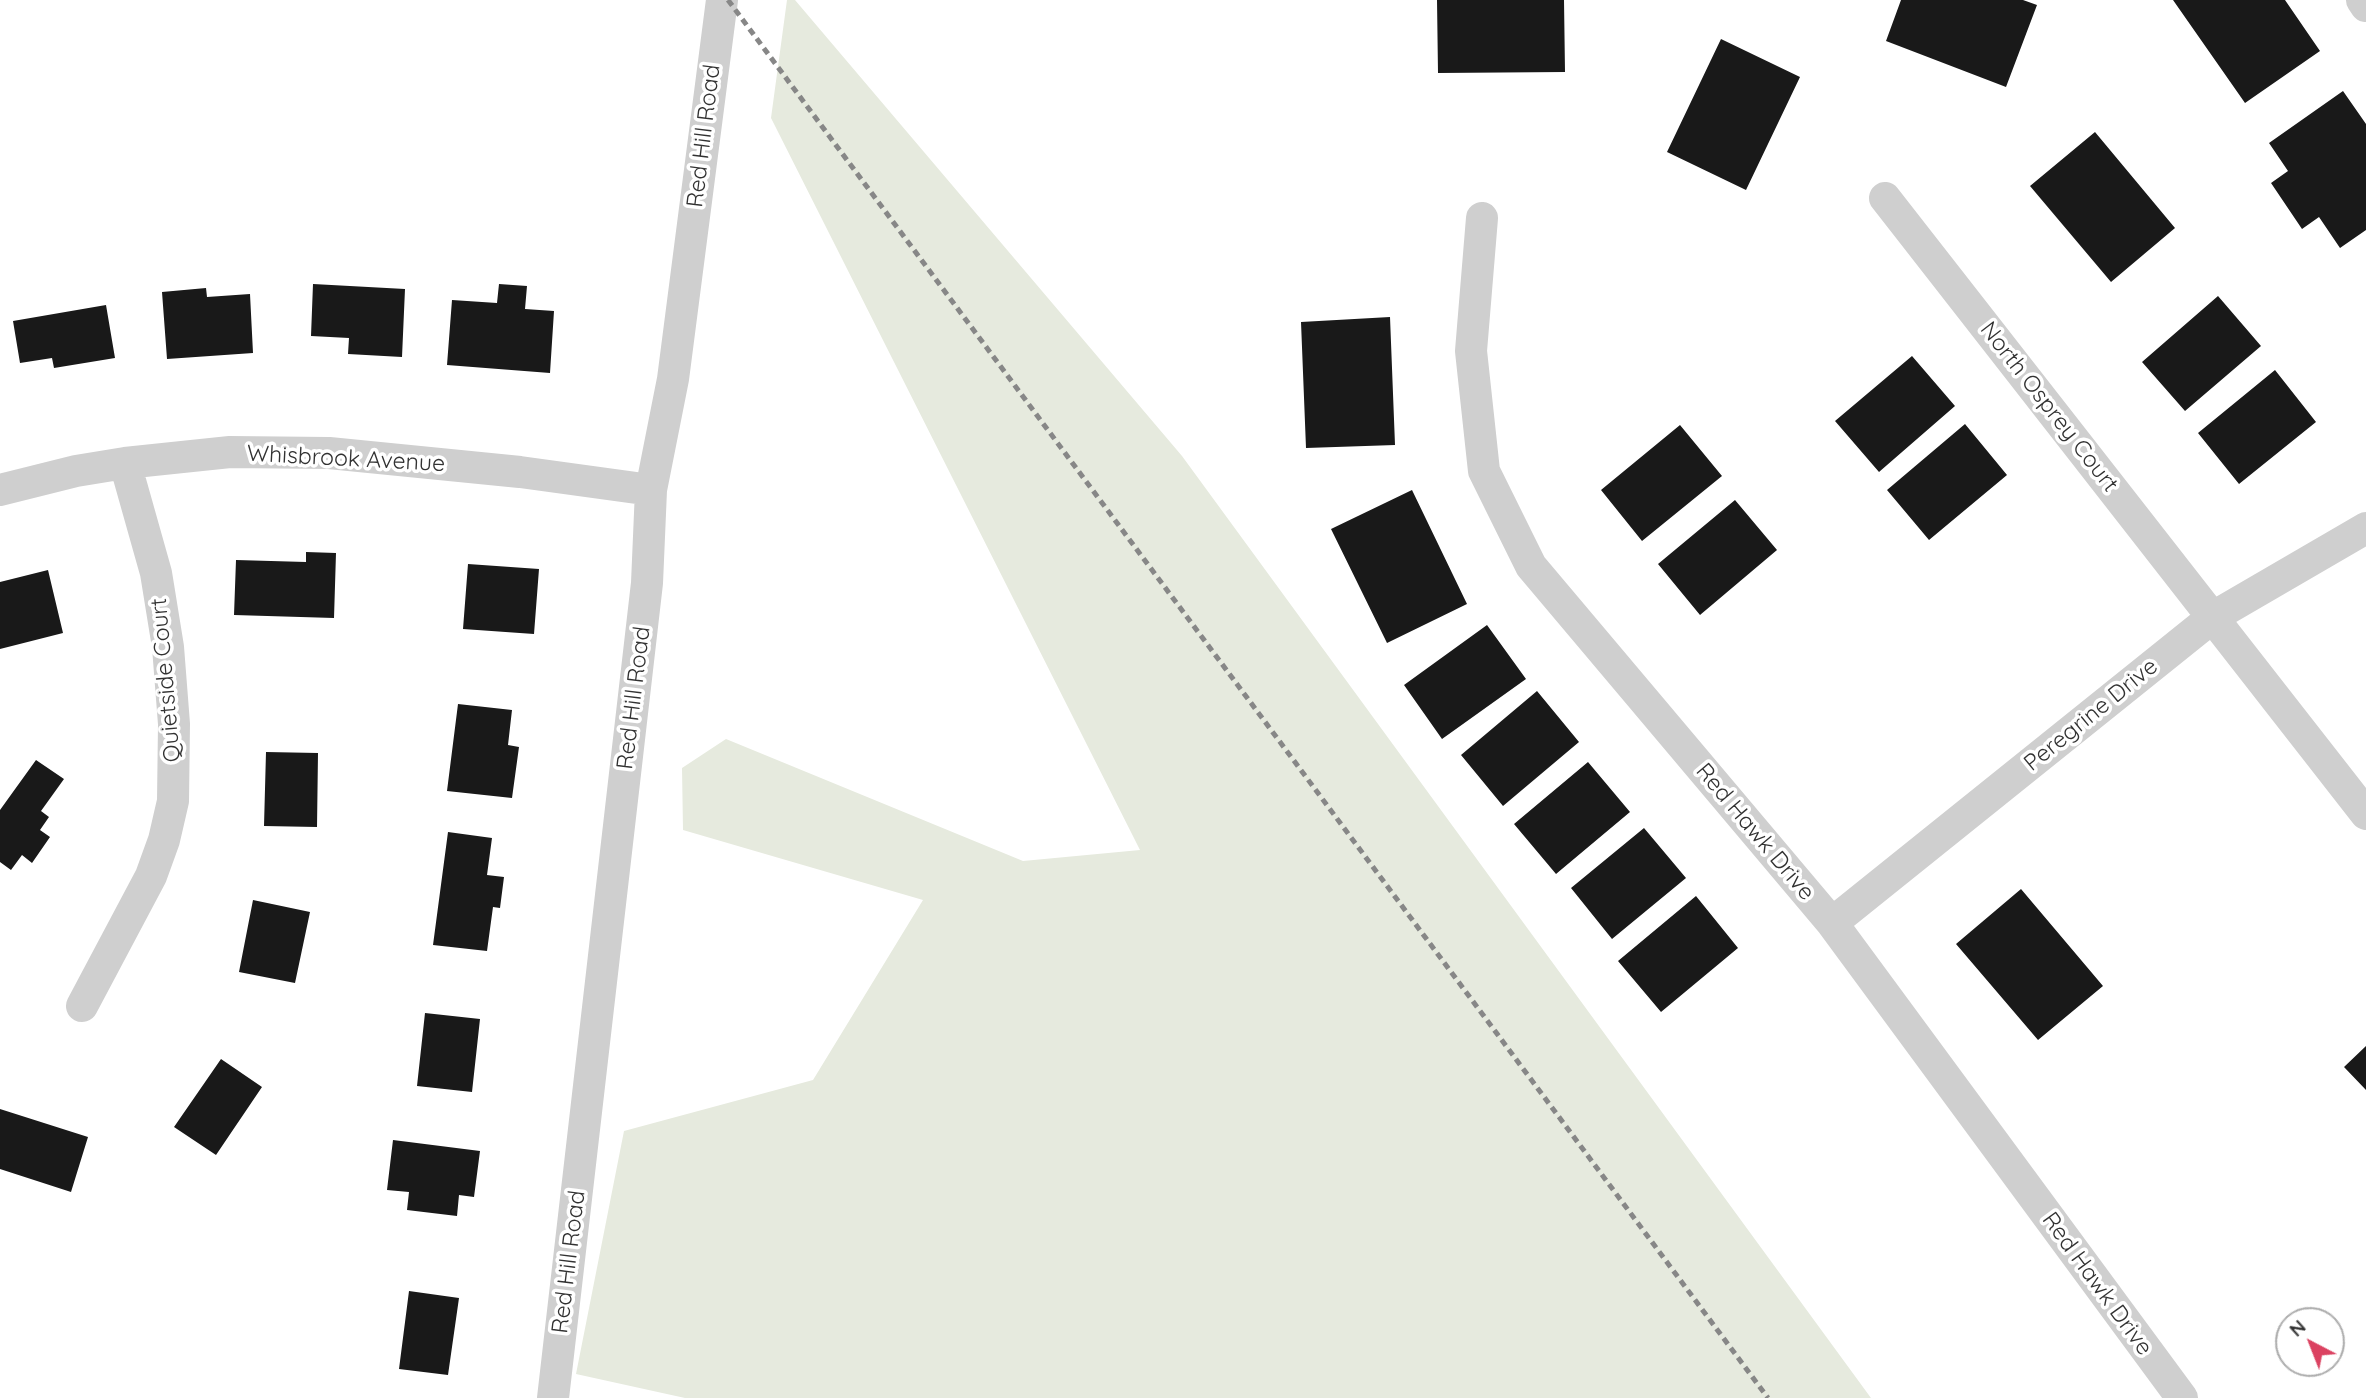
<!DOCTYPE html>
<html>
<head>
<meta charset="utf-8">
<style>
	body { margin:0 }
	#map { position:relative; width:2366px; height:1398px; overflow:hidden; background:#fff; font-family:Quicksand,sans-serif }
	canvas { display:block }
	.north { position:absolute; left:2275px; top:1307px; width:70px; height:70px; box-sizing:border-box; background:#fff; border:2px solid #adadad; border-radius:50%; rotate:318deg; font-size:19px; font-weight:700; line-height:28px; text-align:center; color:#323232 }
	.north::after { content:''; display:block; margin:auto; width:24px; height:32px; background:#db4261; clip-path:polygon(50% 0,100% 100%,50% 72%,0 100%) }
</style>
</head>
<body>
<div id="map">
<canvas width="2366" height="1398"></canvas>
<div class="north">N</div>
</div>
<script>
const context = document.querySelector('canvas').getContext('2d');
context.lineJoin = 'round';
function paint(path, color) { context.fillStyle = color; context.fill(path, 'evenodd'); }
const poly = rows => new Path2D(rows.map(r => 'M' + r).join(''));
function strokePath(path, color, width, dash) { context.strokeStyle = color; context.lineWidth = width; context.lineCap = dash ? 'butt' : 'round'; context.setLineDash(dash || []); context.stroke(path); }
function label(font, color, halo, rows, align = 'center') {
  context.font = font + ' Quicksand,sans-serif'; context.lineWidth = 7; context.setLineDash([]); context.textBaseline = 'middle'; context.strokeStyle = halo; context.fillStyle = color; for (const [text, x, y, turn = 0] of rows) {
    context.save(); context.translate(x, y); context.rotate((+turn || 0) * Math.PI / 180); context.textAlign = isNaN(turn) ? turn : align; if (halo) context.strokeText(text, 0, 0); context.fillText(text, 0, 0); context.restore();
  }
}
paint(poly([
	[787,0,795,0,1182,456,1871,1398,685,1398,576,1374,624,1131,813,1080,923,900,683,830,682,768,726,739,1023,861,1140,850,771,118]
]), '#e6eade');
paint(poly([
	[1437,0,1564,0,1565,72,1438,73],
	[1901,0,2023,0,2037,5,2006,87,1886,41],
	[2173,0,2285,0,2320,51,2245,103],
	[1721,39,1800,77,1746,190,1667,152],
	[2343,91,2366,124,2366,230,2340,248,2319,217,2302,229,2271,183,2288,171,2269,143],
	[2095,132,2175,228,2111,282,2030,186],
	[313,284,405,289,402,357,348,354,349,338,311,336],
	[499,284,527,286,525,309,554,311,550,373,447,365,452,300,497,303],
	[206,288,207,297,250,294,253,353,167,359,162,292],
	[2218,296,2261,346,2185,411,2142,362],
	[106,305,115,358,54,368,52,358,20,363,13,321],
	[1390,317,1395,445,1306,448,1301,322],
	[1912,356,1955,406,1879,472,1835,421],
	[2275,370,2316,422,2239,484,2198,433],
	[1965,424,2007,475,1929,540,1887,490],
	[1680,425,1722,476,1642,541,1601,490],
	[1412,490,1467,604,1387,643,1331,529],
	[1735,500,1777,550,1700,615,1658,564],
	[306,552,336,553,334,618,234,615,236,560,306,562],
	[468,564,539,569,534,634,463,629],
	[48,570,63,633,0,649,0,582],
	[1487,625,1526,679,1442,739,1404,685],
	[1537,691,1579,742,1503,806,1461,755],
	[458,704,512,710,508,745,519,747,512,798,447,791],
	[266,752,318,753,317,827,264,826],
	[36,760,64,779,41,811,49,817,40,830,50,837,32,863,22,855,11,870,0,862,0,810],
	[1588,762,1630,812,1556,874,1514,824],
	[1644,828,1686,878,1612,939,1571,888],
	[448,832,492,838,487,875,504,877,500,908,493,907,487,951,433,945],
	[2021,889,2103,986,2038,1040,1956,944],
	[1696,896,1738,948,1661,1012,1618,961],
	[253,900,310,912,295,983,239,972],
	[425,1013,480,1019,472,1092,417,1086],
	[2366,1046,2366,1090,2344,1067],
	[221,1059,262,1087,216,1155,174,1127],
	[0,1109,88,1137,71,1192,0,1169],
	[393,1140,480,1151,474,1197,459,1195,457,1216,407,1210,409,1192,387,1190],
	[409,1291,459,1298,448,1375,399,1369]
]), '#191919');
strokePath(poly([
	[2362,0,2366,6],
	[1885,198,2366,814],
	[1482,218,1471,351,1484,471,1531,566,1832,923,2182,1398],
	[0,490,76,471,125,463,230,452,329,453,520,472,651,490],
	[1832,923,2213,617,2366,528],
	[82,1006,151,876,164,840,173,801,174,724,168,647,156,573,125,463],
	[553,1398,647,583,651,490,673,379,722,0]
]), '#cfcfcf', 32);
strokePath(poly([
	[728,0,1768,1398]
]), '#878787', 5, [7, 5]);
label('23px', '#323232', '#fff', [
	["Red Hill Road",704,136,-83],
	["North Osprey Court",2049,407,52],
	["Whisbrook Avenue",346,459,3],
	["Quietside Court",166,680,-95],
	["Red Hill Road",634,698,-83],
	["Peregrine Drive",2091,715,-39],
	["Red Hawk Drive",1755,832,50],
	["Red Hill Road",569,1262,-83],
	["Red Hawk Drive",2097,1284,54]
]);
</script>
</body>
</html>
